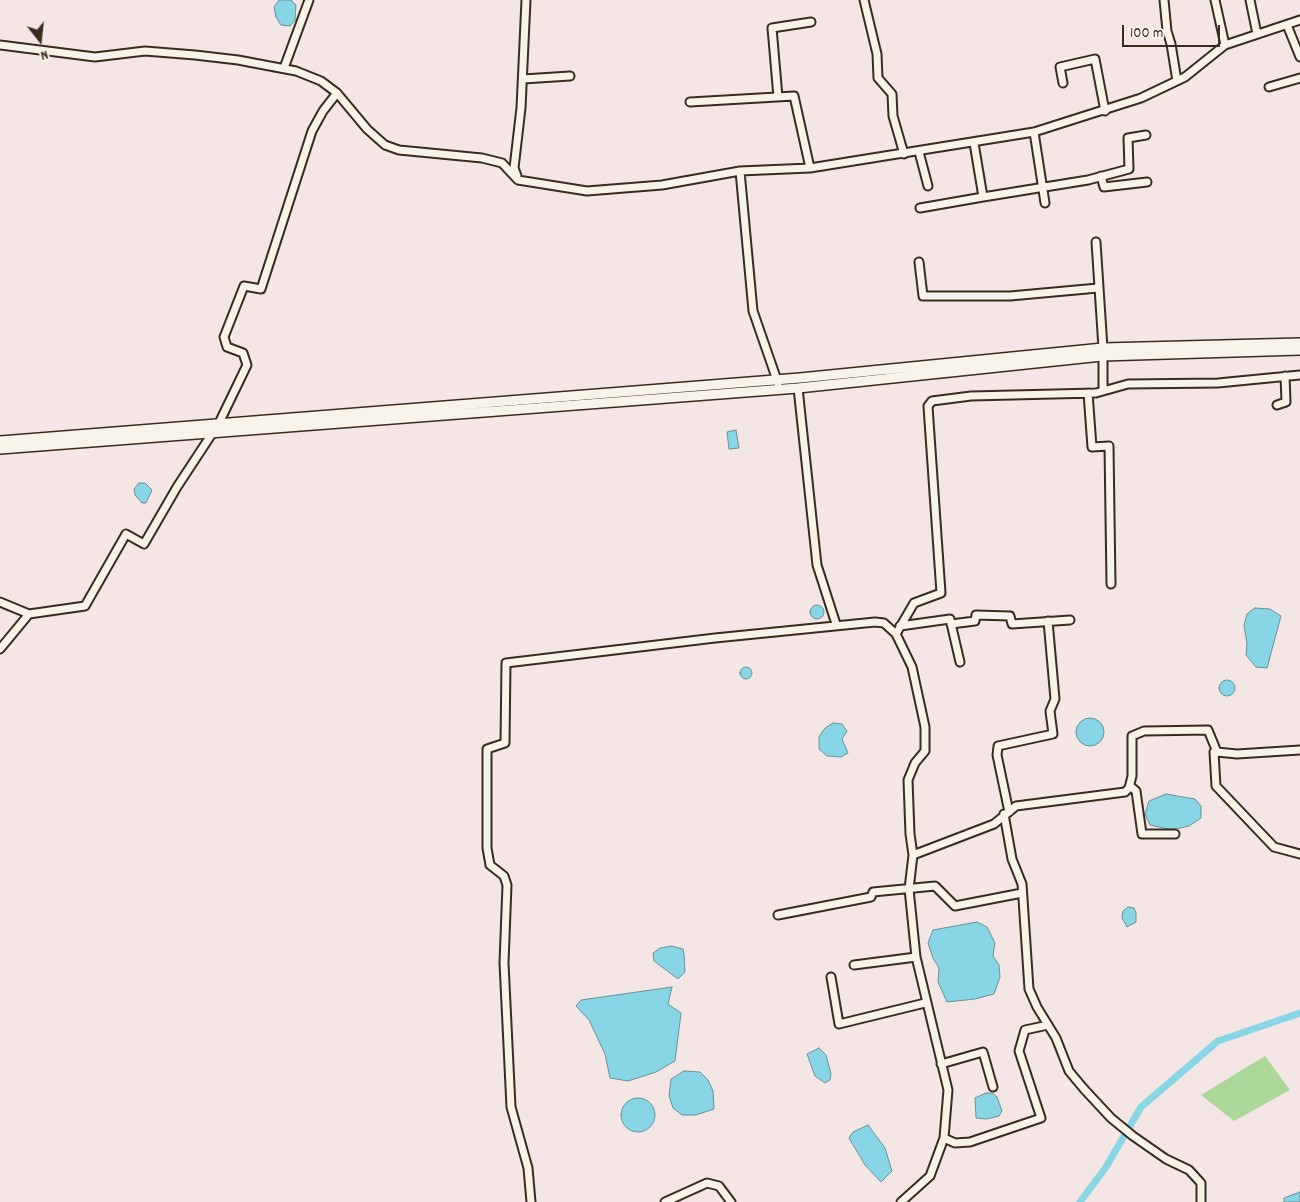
<!DOCTYPE html>
<html>
<head>
<meta charset="utf-8">
<style>
	body { margin:0 }
	#map { position:relative; width:1300px; height:1202px; overflow:hidden; background:#f3e6e4; font-family:Dekko,sans-serif }
	canvas { display:block }
	.north { position:absolute; left:15px; top:15px; width:50px; height:50px; -webkit-text-stroke:4px #f7f3e8; paint-order:stroke; rotate:164deg; font-size:14px; font-weight:700; line-height:20px; text-align:center; color:#3b2a1e }
	.north::after { content:''; display:block; margin:auto; width:18px; height:22px; background:#3b2a1e; clip-path:polygon(50% 0,100% 100%,50% 72%,0 100%) }
	.scale { position:absolute; left:1122px; top:25px; width:98px; height:22px; box-sizing:border-box; border:2px solid #3b2a1e; border-top:0; padding-left:6px; font-size:15px; line-height:18px; white-space:nowrap; color:#3b2a1e; -webkit-text-stroke:4px #f7f3e8; paint-order:stroke }
</style>
</head>
<body>
<div id="map">
<canvas width="1300" height="1202"></canvas>
<div class="north">N</div>
<div class="scale">100 m</div>
</div>
<script>
const context = document.querySelector('canvas').getContext('2d');
context.lineJoin = 'round';
function paint(path, color) { context.fillStyle = color; context.fill(path, 'evenodd'); }
const poly = rows => new Path2D(rows.map(r => 'M' + r).join(''));
function strokePath(path, color, width, dash) { context.strokeStyle = color; context.lineWidth = width; context.lineCap = dash ? 'butt' : 'round'; context.setLineDash(dash || []); context.stroke(path); }
paint(poly([
	[1265,1056,1290,1090,1234,1121,1201,1095]
]), '#abd898');
const water = poly([
	[279,0,291,0,296,5,295,20,290,26,281,25,276,17,274,7,279,0],
	[736,430,739,448,729,449,727,432,736,430],
	[139,483,145,483,152,490,146,503,142,503,135,495,134,489,139,483],
	'810 612a7 7 0 1 1 14 0a7 7 0 1 1-14 0Z',
	[1255,608,1270,609,1281,616,1267,668,1256,667,1246,655,1247,644,1244,625,1247,614,1255,608],
	'740 673a6 6 0 1 1 12 0a6 6 0 1 1-12 0Z',
	'1219 688a8 8 0 1 1 16 0a8 8 0 1 1-16 0Z',
	'1076 732a14 14 0 1 1 28 0a14 14 0 1 1-28 0Z',
	[833,723,842,724,847,731,842,739,848,753,841,757,827,756,819,749,819,737,825,728,833,723],
	[1166,794,1195,799,1201,806,1201,818,1189,826,1172,830,1150,825,1145,814,1149,801,1166,794],
	[1128,907,1134,908,1136,913,1136,922,1127,927,1122,918,1123,911,1128,907],
	[977,922,987,927,995,943,993,956,999,965,1000,977,994,994,975,999,947,1002,938,982,939,968,933,958,928,943,933,930,977,922],
	[672,946,683,949,684,954,685,972,678,979,654,961,653,953,660,948,672,946],
	[672,987,668,1004,681,1013,675,1061,656,1072,628,1081,610,1078,605,1054,589,1020,576,1006,581,1000,672,987],
	[819,1048,826,1055,831,1074,830,1080,825,1083,815,1076,807,1054,819,1048],
	[684,1071,700,1072,708,1080,713,1091,714,1109,696,1115,682,1115,673,1108,669,1096,671,1079,684,1071],
	[986,1093,992,1093,997,1097,1002,1111,999,1116,986,1119,976,1118,975,1098,986,1093],
	'621 1115a17 17 0 1 1 34 0a17 17 0 1 1-34 0Z',
	[868,1125,885,1148,892,1171,881,1182,865,1165,849,1138,853,1132,868,1125],
	[1300,1192,1300,1202,1284,1202,1284,1198,1300,1192]
]);
paint(water, '#88d5e6');
strokePath(water, '#699196', 1);
strokePath(poly([
	[1080,1202,1106,1167,1141,1107,1218,1041,1300,1013]
]), '#88d5e6', 7);
const minor = poly([
	[864,0,877,54,878,78,892,94,893,116,904,154],
	[1164,0,1167,31,1171,44,1177,81],
	[1215,0,1225,45],
	[1250,0,1257,34],
	[1287,25,1300,57],
	[0,45,95,57,145,51,195,55,238,60,296,71,321,81,337,93,367,129,385,145,399,150,482,158,502,163,518,180,587,191,662,185,740,171,810,168,1034,132,1141,98,1185,77,1225,45,1300,20],
	[284,68,309,0],
	[523,79,570,76],
	[1063,83,1060,67,1095,59,1105,111],
	[1269,87,1300,78],
	[778,97,772,28,811,22],
	[690,102,794,96,810,168],
	[1034,132,1045,203],
	[919,152,928,186],
	[740,171,753,311,778,383],
	[517,176,514,168,521,108,526,0],
	[1101,176,1104,187,1147,182],
	[983,197,1088,180,1129,169,1128,138,1146,135],
	[920,208,983,197,974,143],
	[1096,242,1103,348,1103,391],
	[919,262,923,296,1010,296,1098,288],
	[798,388,817,565,836,624],
	[1088,393,1092,447,1109,446,1111,584],
	[1277,405,1286,402,1285,376],
	[0,602,29,614],
	[951,624,975,621,976,615,1010,616,1012,624,1070,620],
	[900,626,950,619,960,662],
	[896,634,914,603,941,593,929,421,928,406,932,401,971,396,1096,393,1128,384,1218,383,1300,375],
	[0,649,29,614,85,606,126,534,144,544,177,487,219,423,247,365,243,353,227,347,224,337,244,286,261,289,312,131,323,111,337,93],
	[1214,752,1216,786,1274,847,1300,854],
	[1130,786,1136,791,1142,834,1175,834],
	[1009,812,997,755,998,746,1053,734,1050,711,1055,699,1048,621],
	[1004,814,1012,859,1022,884,1029,989,1037,1007,1056,1038,1069,1071,1084,1089,1111,1118,1133,1136,1166,1159,1189,1170,1201,1183,1201,1202],
	[913,855,994,824,1016,806,1125,792,1129,788,1132,776,1132,736,1144,731,1208,730,1217,752,1237,754,1300,750],
	[778,915,871,897,873,892,935,886,955,906,1022,893],
	[854,965,916,957],
	[831,977,839,1024,925,1003],
	[941,1064,983,1052,993,1087],
	[944,1138,955,1143,970,1142,1041,1118,1019,1051,1025,1030,1048,1025],
	[531,1202,528,1168,511,1107,504,963,507,885,504,876,490,865,487,848,487,749,505,743,506,663,715,638,875,622,884,623,896,634,912,667,925,727,925,751,915,763,908,780,910,834,913,855,909,889,916,957,948,1090,944,1138,930,1176,901,1202],
	[665,1202,707,1183,719,1186,731,1202]
]);
const major = poly([
	[0,441,800,378,1103,348,1300,343],
	[0,449,798,388,1102,356,1300,350]
]);
strokePath(minor, '#3b2a1e', 11);
strokePath(major, '#3b2a1e', 12);
strokePath(minor, '#f7f3e8', 7);
strokePath(major, '#f7f3e8', 9);
</script>
</body>
</html>
